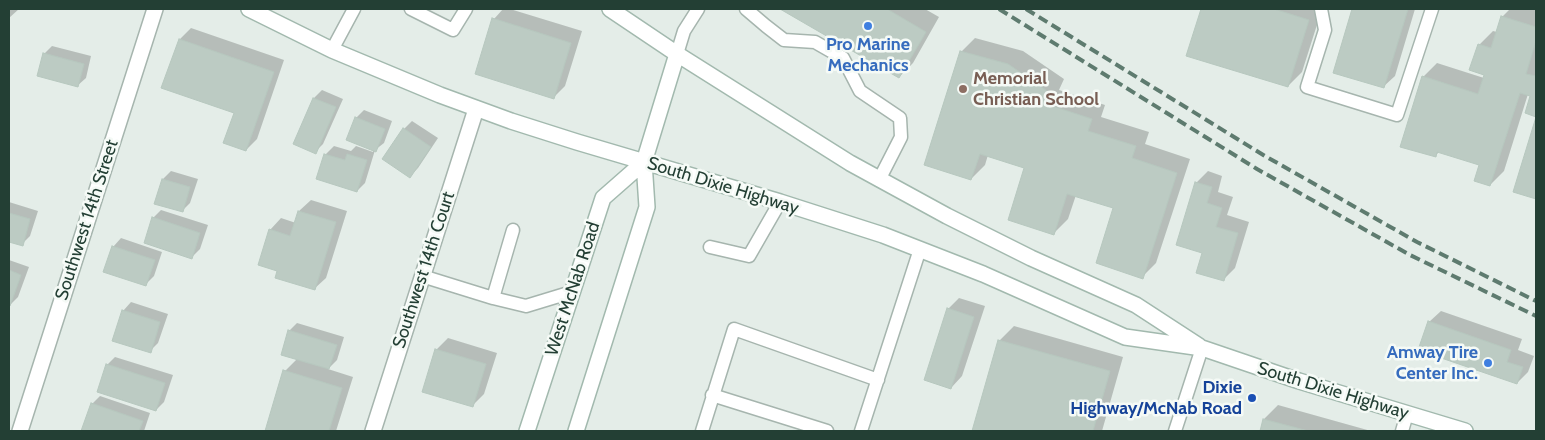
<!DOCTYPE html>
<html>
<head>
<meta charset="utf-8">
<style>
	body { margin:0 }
	#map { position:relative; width:1545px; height:440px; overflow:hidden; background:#e4ede8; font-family:Cabin,sans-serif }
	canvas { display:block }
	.frame { position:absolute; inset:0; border:10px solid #233f34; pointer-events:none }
</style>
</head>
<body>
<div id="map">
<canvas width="1545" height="440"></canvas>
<div class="frame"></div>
</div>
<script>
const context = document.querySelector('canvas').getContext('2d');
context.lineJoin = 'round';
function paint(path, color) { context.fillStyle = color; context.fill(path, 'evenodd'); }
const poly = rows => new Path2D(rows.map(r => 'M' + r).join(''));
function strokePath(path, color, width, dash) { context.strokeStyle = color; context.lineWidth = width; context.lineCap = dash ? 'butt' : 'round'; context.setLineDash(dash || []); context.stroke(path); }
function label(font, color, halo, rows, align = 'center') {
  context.font = font + ' Cabin,sans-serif'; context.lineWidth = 5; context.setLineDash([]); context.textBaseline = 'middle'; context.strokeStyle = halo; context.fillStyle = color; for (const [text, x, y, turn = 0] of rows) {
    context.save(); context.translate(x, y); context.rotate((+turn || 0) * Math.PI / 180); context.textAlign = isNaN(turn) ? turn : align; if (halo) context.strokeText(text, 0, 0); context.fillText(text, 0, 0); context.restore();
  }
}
paint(poly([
	[9,9,19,9,9,18],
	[503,9,510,9,582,31,565,86,554,97,494,19],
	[782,9,925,9,939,17,913,63,899,77],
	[1202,9,1322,9,1302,72,1288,86,1188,55],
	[1354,9,1415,9,1395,76,1383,87,1334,72],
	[1510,9,1536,9,1536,115,1526,112,1532,95,1528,94,1504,171,1490,185,1481,164,1440,151,1435,156,1423,77,1437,63,1484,78,1485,74,1479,45,1493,31,1497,32,1502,17],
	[191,28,284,60,257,139,246,150,235,112,163,87,180,39],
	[975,38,1023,51,1064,79,1059,90,1105,105,1101,117,1149,132,1145,144,1190,159,1156,263,1142,277,1115,208,1076,195,1068,219,1054,233,1025,167,988,155,985,165,971,179,961,52],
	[52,46,91,56,86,78,77,86,44,54],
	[322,90,343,99,323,144,315,152,314,98],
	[364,110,392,121,384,143,375,150,365,183,357,191,318,178,326,154,334,146,351,151,356,146,373,152,373,150,356,118],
	[412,121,438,138,418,168,410,176,404,129],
	[1536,121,1536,198,1515,191],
	[171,171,198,179,190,203,182,211,163,179],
	[1208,171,1222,176,1218,192,1233,197,1227,215,1249,222,1235,268,1223,280,1203,252,1196,183],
	[311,200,347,211,326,278,314,289,279,271,270,230,281,218,296,223,299,211],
	[9,202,38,211,30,236,22,244,9,240],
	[161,210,208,225,200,249,192,257,153,218],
	[121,238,162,252,154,276,146,284,113,247],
	[9,260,29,267,18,297,10,305],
	[959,298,985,306,962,376,951,388,948,309],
	[131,302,168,314,158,343,150,351,123,311],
	[1441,311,1522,339,1518,350,1534,356,1528,372,1517,383,1429,322],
	[297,323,344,337,337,360,328,369,353,377,336,431,266,431,285,371,297,359,289,331],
	[1014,326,1123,357,1102,431,974,431,1000,340],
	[448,338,497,353,484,394,472,406,436,350],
	[115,357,173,375,164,402,156,410,107,365],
	[100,396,150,413,144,431,82,431,92,404],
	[1278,405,1371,431,1261,431,1264,419]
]), '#0003');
const building = poly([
	[780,9,887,9,926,32,899,78,780,9],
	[1201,9,1274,9,1309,20,1288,87,1186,56,1201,9],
	[1352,9,1408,9,1384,88,1333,73,1352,9],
	[1501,16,1536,27,1536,41,1526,74,1536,76,1536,117,1525,113,1530,96,1520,93,1490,186,1474,181,1479,165,1437,152,1436,157,1400,147,1422,76,1478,94,1484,75,1469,70,1478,44,1491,48,1501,16],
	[492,18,571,43,554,99,475,74,492,18],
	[179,39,274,72,246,151,223,143,234,113,161,88,179,39],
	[960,51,1008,64,1050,93,1046,104,1092,119,1088,131,1136,146,1132,158,1177,173,1143,279,1096,263,1113,208,1067,194,1054,235,1008,220,1024,168,980,154,971,180,924,165,960,51],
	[43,53,84,64,78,87,37,76,43,53],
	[313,98,336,107,316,154,293,144,313,98],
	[355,117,385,129,376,152,346,140,355,117],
	[1536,117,1536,199,1513,192,1536,117],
	[403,128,431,147,410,178,382,159,403,128],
	[324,154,345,160,347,154,367,160,357,192,316,179,324,154],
	[162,179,190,187,183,212,154,204,162,179],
	[1195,182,1212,187,1207,203,1222,208,1216,227,1238,233,1224,281,1196,273,1202,253,1176,245,1195,182],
	[298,211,336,222,315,290,275,278,277,271,258,265,269,229,290,236,298,211],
	[9,213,30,219,23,246,9,242,9,213],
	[152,217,200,233,192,259,144,243,152,217],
	[112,246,155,260,146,286,103,272,112,246],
	[9,270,21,275,10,306,9,306,9,270],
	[947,308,974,317,951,389,924,380,947,308],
	[122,310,160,322,151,353,112,341,122,310],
	[1428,321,1511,350,1507,362,1523,367,1517,384,1418,350,1428,321],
	[288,330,337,345,329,369,281,355,288,330],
	[998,340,1110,371,1093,431,972,431,998,340],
	[435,349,486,364,473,407,422,392,435,349],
	[106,364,165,383,156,411,97,392,106,364],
	[283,370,342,388,329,431,265,431,283,370],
	[91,403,143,421,139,431,81,431,91,403],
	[1263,419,1308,431,1260,431,1263,419]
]);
paint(building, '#bccbc3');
strokePath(building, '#b6c7be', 1);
const service = poly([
	[411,9,453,30,466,9],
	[746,9,766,26,784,40,815,42,843,58,860,91,900,118,901,137,879,180],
	[1321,9,1325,30,1307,87,1397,115,1432,9],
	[332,50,354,9],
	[677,54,684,31,698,9],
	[710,247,749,256,780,202],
	[422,276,493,298,513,230],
	[493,298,526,306,572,292],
	[712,395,827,431],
	[702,431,734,329,878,380],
	[861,431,920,249],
	[1175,431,1202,348],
	[1402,431,1407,414]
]);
const minor = poly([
	[20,431,155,9],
	[373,431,476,109]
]);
const secondary = poly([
	[249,9,332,50,440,95,511,121,577,142,780,202,883,235,983,274,1125,337,1202,348,1299,381,1465,431],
	[610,9,677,54,850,163,947,216,1031,258,1136,305,1199,346],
	[527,431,603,198,644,162],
	[576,431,647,207,644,162,677,54]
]);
strokePath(service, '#a6b5ae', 15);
strokePath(minor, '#a6b5ae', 18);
strokePath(secondary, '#a2b9ae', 18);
strokePath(service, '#fff', 12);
strokePath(minor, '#fff', 15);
strokePath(secondary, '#fff', 15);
strokePath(poly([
	[999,9,1257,169,1410,255,1536,316],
	[1026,9,1265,156,1417,242,1536,301]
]), '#5e7b6f', 4, [10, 5]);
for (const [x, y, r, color] of [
	[868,26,5,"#3f7fe0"],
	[963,89,5,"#8d6e63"],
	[1488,363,5,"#3f7fe0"],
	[1252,398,5,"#1a4fb4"]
]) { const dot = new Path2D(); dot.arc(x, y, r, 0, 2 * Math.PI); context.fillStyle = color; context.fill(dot); strokePath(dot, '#f5faf6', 2); }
label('bold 18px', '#366cbe', '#f5faf6', [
	["Pro Marine",868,45],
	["Mechanics",868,66],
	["Amway Tire",1478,353,"right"],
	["Center Inc.",1478,374,"right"]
]);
label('bold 18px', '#785e54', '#f5faf6', [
	["Memorial",973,79],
	["Christian School",973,100]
], 'left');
label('18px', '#233f34', '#f5faf6', [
	["South Dixie Highway",723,186,17],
	["Southwest 14th Street",87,220,-72],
	["Southwest 14th Court",424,270,-72],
	["West McNab Road",573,289,-72],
	["South Dixie Highway",1333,391,17]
]);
label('bold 18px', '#164399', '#f5faf6', [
	["Dixie",1242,388],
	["Highway/McNab Road",1242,409]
], 'right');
</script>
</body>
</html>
